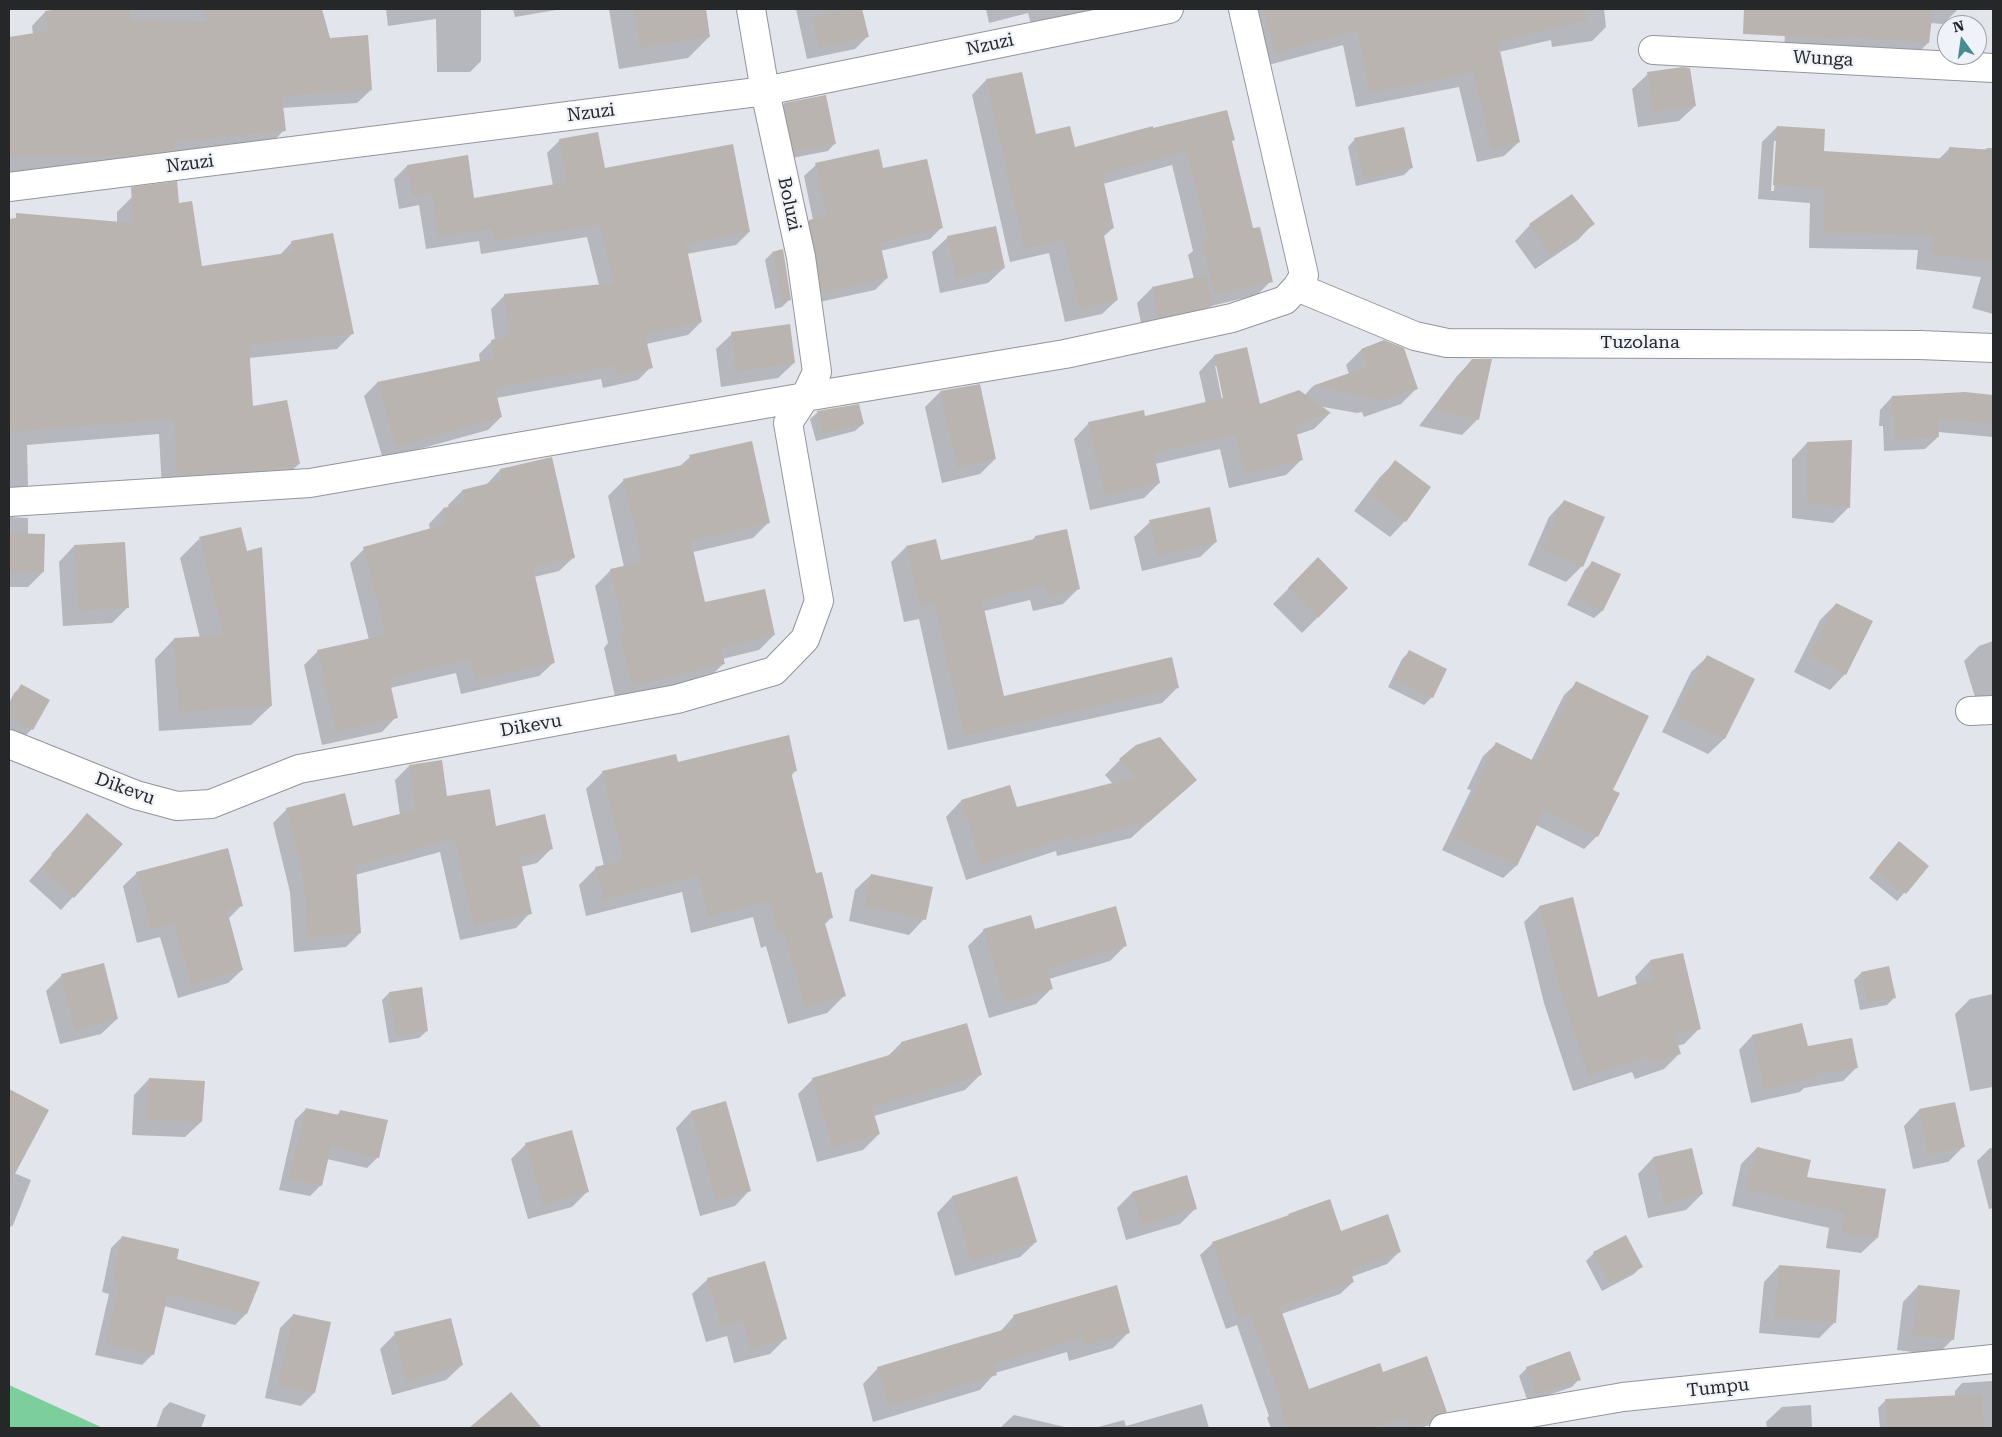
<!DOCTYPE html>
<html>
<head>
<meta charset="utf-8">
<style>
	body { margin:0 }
	#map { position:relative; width:2002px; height:1437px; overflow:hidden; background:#e3e5ec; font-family:"Roboto Serif",serif }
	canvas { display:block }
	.frame { position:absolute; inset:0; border:10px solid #262729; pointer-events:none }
	.north { position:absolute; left:1937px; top:15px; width:50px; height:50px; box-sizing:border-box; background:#f0f2f9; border:1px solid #9fa1a6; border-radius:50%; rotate:346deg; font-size:14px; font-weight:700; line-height:20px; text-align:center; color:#262729 }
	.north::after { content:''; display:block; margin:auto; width:18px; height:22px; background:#458d8e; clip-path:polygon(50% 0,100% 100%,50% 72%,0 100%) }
</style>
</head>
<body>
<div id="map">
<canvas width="2002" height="1437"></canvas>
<div class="frame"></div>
<div class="north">N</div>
</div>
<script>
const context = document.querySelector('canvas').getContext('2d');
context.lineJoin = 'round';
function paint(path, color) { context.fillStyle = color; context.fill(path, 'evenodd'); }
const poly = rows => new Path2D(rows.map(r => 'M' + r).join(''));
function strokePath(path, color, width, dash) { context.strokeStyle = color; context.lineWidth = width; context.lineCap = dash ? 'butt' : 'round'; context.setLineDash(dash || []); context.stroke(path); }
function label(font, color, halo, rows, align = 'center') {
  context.font = font + ' "Roboto Serif",serif'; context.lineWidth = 4.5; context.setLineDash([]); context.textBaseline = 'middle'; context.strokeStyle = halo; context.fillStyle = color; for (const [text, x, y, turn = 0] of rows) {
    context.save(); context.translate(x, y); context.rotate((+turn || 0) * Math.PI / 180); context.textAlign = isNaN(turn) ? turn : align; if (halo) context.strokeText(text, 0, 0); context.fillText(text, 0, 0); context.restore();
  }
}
paint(poly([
	[9,1385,103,1428,9,1428]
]), '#7ccf9d');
paint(poly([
	[68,9,321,9,330,39,371,90,357,103,282,108,284,130,271,144,107,170,28,170,20,177,9,177,9,38,33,35,32,26,45,12],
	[386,9,481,9,481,61,470,72,437,72,436,19,388,26],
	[513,9,562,9,515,17],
	[609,9,704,9,709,37,688,58,619,69],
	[796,9,861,9,867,37,855,49,807,59],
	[986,9,1147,9,1033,32,1028,13,989,23],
	[1254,9,1604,9,1606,27,1592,41,1552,47,1551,40,1499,52,1519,142,1504,156,1477,162,1459,87,1356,107,1343,45,1261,67],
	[1786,9,1958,9,1943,24,1930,23,1928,43,1911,60,1784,53],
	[1021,73,1035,135,1074,148,1152,130,1233,140,1231,143,1252,230,1271,281,1257,295,1211,306,1196,321,1143,333,1137,303,1152,288,1194,279,1188,255,1193,251,1172,165,1103,184,1113,228,1103,237,1117,300,1102,314,1065,322,1049,253,1010,262,972,95,986,80],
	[1648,74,1695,106,1679,121,1638,127,1632,89],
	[825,96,835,143,828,151,787,159,777,112,784,104],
	[1777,127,1822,153,1938,160,1949,149,1984,151,1987,148,1993,148,1993,314,1972,308,1981,277,1916,269,1918,250,1809,248,1810,203,1758,199,1762,142],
	[1774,141,1777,141,1774,191,1771,191],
	[1355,139,1411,168,1404,175,1356,186,1348,147],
	[560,140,604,170,749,232,736,245,686,254,701,322,688,335,646,344,651,367,638,380,603,388,601,379,496,398,501,417,488,430,383,459,364,396,377,383,480,362,479,354,492,341,495,341,491,309,504,296,599,285,587,237,481,254,479,241,426,249,419,205,399,209,394,179,407,166,466,157,473,200,553,186,547,153],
	[816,165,882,170,942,227,930,239,880,251,887,278,875,290,810,304,798,233,809,221,813,220,804,176],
	[132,197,177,205,201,267,279,256,292,242,352,334,337,349,249,358,252,408,299,464,283,479,162,490,159,434,27,445,28,485,12,500,9,500,9,221,35,216,117,223,117,212],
	[1593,224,1578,240,1535,269,1515,241,1530,225],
	[948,237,1004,268,988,283,940,293,932,252],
	[772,253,790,299,782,307,775,309,765,260],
	[732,334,794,363,778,378,721,387,716,349],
	[1246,349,1259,406,1304,396,1312,387,1349,374,1346,365,1361,350,1417,388,1401,404,1364,417,1362,412,1357,413,1318,406,1329,414,1314,429,1296,435,1301,460,1286,475,1229,488,1220,449,1155,464,1159,483,1144,498,1090,510,1074,439,1089,423,1144,417,1206,403,1199,372,1214,356],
	[1215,366,1217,366,1226,404,1223,404],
	[1472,360,1478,419,1462,435,1419,426,1457,376],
	[940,392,995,459,980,474,942,483,925,407],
	[1965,393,1993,396,1993,437,1938,432,1938,437,1925,449,1884,451,1883,426,1879,426,1880,410,1892,397],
	[818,412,863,424,855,431,816,441,810,419],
	[1807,443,1848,508,1833,523,1792,518,1792,459],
	[690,457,769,522,753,538,693,552,704,604,774,635,759,650,722,659,723,664,708,679,616,701,604,648,608,643,595,586,611,570,624,567,608,496,624,480,679,467],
	[551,459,574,557,559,571,534,577,554,662,539,676,461,694,456,673,390,688,396,717,382,732,322,745,304,665,318,651,369,640,350,563,364,549,430,530,429,524,443,509,449,508,448,505,462,491,486,485,500,470],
	[1395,462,1430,487,1405,521,1390,537,1354,511,1380,477],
	[1564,501,1582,566,1566,582,1528,565,1549,517],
	[9,517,28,518,28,535,43,572,28,587,9,587],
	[1150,522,1216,542,1200,557,1142,571,1134,537],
	[1035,537,1079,588,1063,604,1033,611,1030,600,984,611,1003,697,1177,688,1162,703,948,750,919,619,904,622,891,562,906,547,940,561,1031,541],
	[199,539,271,706,251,725,159,731,155,659,174,639,200,638,180,558],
	[74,546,127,608,112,623,63,626,59,562],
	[1318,559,1347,588,1302,633,1273,604],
	[1593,562,1619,575,1602,611,1594,618,1567,605,1585,570],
	[1836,604,1845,674,1830,690,1794,672,1820,620],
	[1993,641,1993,714,1979,710,1964,661,1979,646],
	[1409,652,1432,697,1424,705,1388,687,1402,659],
	[1707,657,1753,679,1724,739,1708,754,1662,732,1691,672],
	[1577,683,1611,790,1597,836,1584,849,1536,825,1516,866,1503,878,1442,850,1471,790,1467,789,1483,756,1496,744,1531,761,1564,695],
	[22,686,48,700,32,729,24,737,9,728,9,703,14,693],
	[1120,760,1196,779,1131,838,1057,856,1056,851,966,880,946,817,961,801,1009,786,1016,808,1113,784,1105,775],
	[677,763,796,770,791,776,815,875,831,918,824,925,844,996,827,1013,788,1024,766,946,761,948,753,917,691,933,682,892,586,916,579,885,596,868,604,866,586,789,603,772],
	[409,766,446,798,495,827,551,849,537,863,520,867,530,913,516,928,460,940,440,852,355,875,360,933,346,947,294,952,290,892,273,823,287,809,352,827,400,815,395,780],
	[87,815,121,844,61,910,29,881,52,855,51,854],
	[1892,850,1928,866,1897,901,1869,878],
	[137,873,241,906,228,919,242,970,228,983,178,998,160,937,137,943,123,886],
	[871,875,924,919,909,935,849,921,855,890],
	[1572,899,1597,998,1637,985,1635,977,1650,961,1699,1029,1684,1044,1677,1046,1680,1053,1664,1069,1635,1079,1632,1072,1573,1091,1544,1003,1524,922,1539,907],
	[984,930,1034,931,1126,945,1110,961,1049,979,1052,988,1036,1004,989,1018,968,946],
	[1861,973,1895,997,1887,1005,1860,1010,1854,980],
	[62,975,117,1019,101,1034,60,1044,46,991],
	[389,993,427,1031,419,1038,389,1043,382,1000],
	[1993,994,1993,1087,1970,1091,1955,1014,1970,999],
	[1752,1036,1807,1047,1857,1067,1843,1081,1804,1088,1800,1092,1751,1103,1739,1050],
	[901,1043,980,1075,965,1090,874,1116,879,1134,863,1150,817,1162,798,1094,813,1079,887,1057],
	[149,1079,201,1122,185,1137,132,1135,134,1095],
	[9,1090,47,1110,14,1173,31,1180,13,1225,9,1228],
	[725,1103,750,1190,735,1206,700,1216,676,1128,691,1112],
	[306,1109,336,1116,341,1111,378,1157,367,1168,327,1159,321,1185,310,1196,279,1190,295,1120],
	[1919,1110,1963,1147,1948,1162,1913,1169,1904,1126],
	[526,1144,588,1191,572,1207,528,1219,511,1159],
	[1757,1148,1806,1178,1877,1238,1861,1253,1826,1248,1829,1228,1732,1206,1741,1164],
	[1990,1148,1993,1148,1993,1208,1989,1209,1977,1161],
	[1653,1158,1702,1194,1686,1210,1648,1218,1638,1174],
	[1187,1176,1196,1208,1180,1224,1126,1240,1117,1208,1132,1193],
	[1017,1178,1036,1242,1020,1257,955,1276,937,1213,952,1197],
	[1289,1215,1399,1252,1387,1264,1351,1277,1353,1282,1340,1294,1281,1314,1308,1391,1382,1373,1446,1411,1433,1424,1421,1428,1271,1428,1267,1418,1269,1416,1237,1325,1226,1329,1200,1255,1213,1243,1286,1218],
	[122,1237,175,1260,258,1282,246,1314,235,1325,164,1306,153,1354,142,1365,95,1355,109,1294,102,1292,111,1248],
	[1594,1253,1642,1266,1634,1274,1602,1291,1586,1261],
	[1779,1266,1834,1323,1819,1338,1759,1333,1764,1282],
	[708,1279,786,1338,770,1354,734,1363,727,1336,706,1342,692,1294],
	[1918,1286,1953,1339,1937,1355,1897,1350,1903,1302],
	[293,1315,314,1393,301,1406,265,1398,280,1328],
	[1014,1316,1129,1332,1113,1348,1069,1361,1067,1352,995,1373,980,1390,873,1422,863,1384,878,1368,999,1333],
	[395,1334,462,1365,446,1380,392,1395,380,1349],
	[1527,1368,1579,1379,1572,1387,1528,1402,1519,1376],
	[1992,1381,1993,1428,1880,1428,1878,1408,1886,1400,1955,1396,1955,1391,1962,1383],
	[511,1394,540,1428,471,1428],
	[170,1402,206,1415,201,1428,156,1428,163,1409],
	[1202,1404,1209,1428,1094,1428,1124,1420,1126,1426],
	[1811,1405,1812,1428,1767,1428,1766,1422,1782,1407],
	[1014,1415,1069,1428,1000,1428]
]), '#0003');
paint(poly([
	[60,9,130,9,130,20,207,22,204,9,322,9,330,38,368,35,372,90,282,96,286,131,175,142,176,150,121,157,9,156,9,37,48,31,45,11],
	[633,9,706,9,710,37,640,48],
	[848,9,862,9,869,37,819,48,812,17],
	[1263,9,1585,9,1586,21,1498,42,1520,142,1491,149,1473,73,1370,93,1357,31,1275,53],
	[1744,9,1933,9,1929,43,1846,37,1846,39,1743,34],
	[1683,67,1690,68,1696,106,1653,112,1647,72],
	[1022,72,1036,134,1070,126,1075,147,1153,126,1153,128,1227,110,1235,140,1232,141,1253,228,1260,227,1273,282,1214,295,1202,240,1208,239,1186,152,1102,174,1114,228,1103,231,1118,300,1079,309,1063,240,1024,249,986,79],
	[826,95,836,144,794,152,784,103],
	[1777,126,1825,129,1824,151,1948,159,1949,147,1993,150,1993,262,1930,254,1933,235,1823,233,1825,188,1773,185],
	[1404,127,1413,168,1363,179,1354,138],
	[598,132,605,168,733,144,750,232,686,244,702,322,645,335,653,368,616,376,614,366,495,388,502,417,396,447,377,382,494,358,491,340,508,336,504,294,614,283,600,225,494,241,492,229,438,237,432,193,412,196,407,165,468,155,474,198,567,182,559,139],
	[879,149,883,168,927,159,943,228,880,243,888,278,822,293,809,220,827,215,815,163],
	[177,181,179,203,192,201,202,266,294,252,291,241,333,233,354,334,249,345,253,406,287,400,300,464,277,469,177,475,174,419,9,432,9,219,16,218,16,213,133,223,131,187],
	[1572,194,1595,224,1551,255,1529,224],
	[996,226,1005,268,955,278,947,236],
	[783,249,791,300,782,302,772,252],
	[1206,275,1213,306,1158,318,1152,287],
	[790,324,795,363,736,372,731,332],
	[1384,340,1404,348,1418,389,1379,402,1377,397,1373,399,1312,386,1367,367,1361,349],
	[1247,347,1260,404,1299,390,1331,413,1295,426,1303,460,1244,474,1235,435,1154,453,1160,483,1105,496,1088,422,1144,410,1145,416,1223,398,1214,355],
	[1472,359,1492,359,1479,420,1433,410],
	[980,384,996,459,957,468,940,391],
	[1965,392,1993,395,1993,424,1938,419,1939,437,1895,440,1894,414,1891,414,1892,396],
	[859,404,864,424,823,434,817,411],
	[1852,440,1850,508,1807,503,1807,442],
	[752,441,770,523,691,541,705,602,765,589,775,635,721,648,725,664,632,686,618,631,624,630,610,569,642,562,623,479,691,463,689,455],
	[552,457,575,558,533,567,555,663,475,680,470,659,389,678,398,718,336,732,317,650,385,635,363,547,446,524,443,508,465,503,462,490,502,480,500,469],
	[1395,460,1431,487,1406,522,1369,495],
	[1564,500,1605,517,1583,567,1542,549],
	[1210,507,1217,542,1157,556,1149,520],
	[241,527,247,551,262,547,272,706,178,712,174,638,223,635,199,537],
	[1067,529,1080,589,1048,596,1045,585,982,600,1004,696,1172,657,1179,688,964,736,934,604,920,607,906,546,936,539,941,560,1035,539,1035,536],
	[9,533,45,534,44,572,9,572],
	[125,542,129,608,78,611,74,545],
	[1318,557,1348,588,1318,618,1288,588],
	[1592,561,1621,574,1603,611,1574,597],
	[1836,603,1873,621,1846,675,1809,656],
	[1409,650,1447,669,1433,698,1394,680],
	[1707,655,1755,679,1725,739,1676,716],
	[1576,681,1649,716,1613,790,1620,793,1598,837,1544,810,1517,866,1453,837,1482,777,1479,776,1496,742,1536,762],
	[21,684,50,700,33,730,9,717,9,707],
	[789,735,797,771,791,772,816,873,822,872,833,918,824,920,846,996,805,1008,783,930,777,932,770,901,708,917,698,876,603,900,595,867,623,860,602,771,676,754,678,762],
	[1160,737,1197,780,1149,822,1072,841,1071,836,981,865,961,800,1010,785,1017,807,1136,777,1119,759,1136,745],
	[442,760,447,796,490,789,496,826,545,814,553,849,520,858,532,914,474,926,454,839,356,866,361,933,308,938,303,877,286,808,345,793,353,826,415,810,409,765],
	[87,813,123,844,74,898,40,869],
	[1899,841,1929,866,1906,894,1875,870],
	[228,848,243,906,227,910,243,970,191,985,174,924,151,930,136,872],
	[871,874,933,887,926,920,864,906],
	[1573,897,1598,997,1654,978,1650,960,1683,953,1701,1029,1675,1035,1681,1054,1650,1064,1648,1057,1588,1076,1559,987,1539,906],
	[1116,906,1127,946,1047,969,1053,989,1005,1003,983,929,1031,915,1035,929],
	[104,963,118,1019,75,1030,61,974],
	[1889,966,1896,998,1867,1003,1861,972],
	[422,987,428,1031,396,1036,389,992],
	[967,1023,982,1075,872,1107,880,1134,832,1148,812,1078,903,1051,901,1042],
	[1802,1023,1808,1046,1852,1038,1858,1068,1815,1075,1815,1078,1764,1090,1752,1035],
	[149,1078,205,1081,202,1122,147,1120],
	[9,1089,49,1110,9,1185],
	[726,1101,751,1191,716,1201,691,1111],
	[1955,1102,1965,1147,1928,1155,1919,1109],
	[306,1108,339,1115,340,1110,388,1120,379,1158,331,1147,322,1186,289,1179],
	[572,1130,589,1192,543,1205,525,1143],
	[1757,1147,1811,1160,1807,1177,1886,1189,1878,1238,1841,1233,1844,1213,1746,1190],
	[1692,1148,1703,1194,1664,1204,1653,1157],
	[1187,1175,1197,1209,1141,1225,1132,1192],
	[1017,1176,1037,1242,971,1261,952,1196],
	[1330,1199,1341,1231,1388,1214,1401,1252,1350,1270,1354,1282,1280,1307,1309,1389,1380,1363,1383,1372,1427,1356,1447,1412,1434,1416,1430,1421,1410,1428,1406,1417,1374,1428,1287,1428,1279,1405,1282,1404,1250,1314,1238,1318,1212,1242,1289,1215,1288,1214],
	[1626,1235,1643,1267,1610,1284,1593,1252],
	[122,1236,179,1249,177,1259,260,1282,247,1314,168,1294,154,1355,105,1344,119,1283,112,1281],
	[765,1261,787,1339,750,1349,742,1321,721,1327,707,1278],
	[1779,1265,1840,1270,1836,1323,1774,1318],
	[1117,1285,1130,1333,1085,1346,1082,1338,993,1364,997,1375,889,1407,877,1367,1016,1326,1013,1315],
	[1918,1285,1960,1290,1954,1340,1912,1335],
	[293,1314,331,1322,315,1393,277,1386],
	[451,1318,463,1365,407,1381,394,1332],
	[1570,1351,1581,1380,1536,1395,1526,1367],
	[511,1392,542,1428,469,1428],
	[1982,1394,1984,1428,1887,1428,1885,1399]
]), '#b9b4af');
const minor = poly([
	[1653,50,1993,68],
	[9,187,765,91,1169,9],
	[1297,287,1415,336,1447,343,1920,345,1993,348],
	[9,502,310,483,805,397,1065,354,1232,318,1285,300,1297,287,1304,275,1243,9],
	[1970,711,1993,710],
	[9,744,136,795,177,806,211,804,299,769,677,699,774,671,805,639,819,601,788,423,805,397,817,372,801,257,765,91,751,9],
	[1444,1428,1623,1397,1993,1359]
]);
strokePath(minor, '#93959b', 30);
strokePath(minor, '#fff', 28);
label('18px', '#262729', '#f0f2f9', [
	["Nzuzi",990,45,-12],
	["Wunga",1823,59,3],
	["Nzuzi",591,113,-7],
	["Nzuzi",190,164,-7],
	["Boluzi",789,204,78],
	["Tuzolana",1640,343],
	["Dikevu",531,726,-10],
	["Dikevu",125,789,20],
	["Tumpu",1718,1388,-6]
]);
</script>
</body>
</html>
